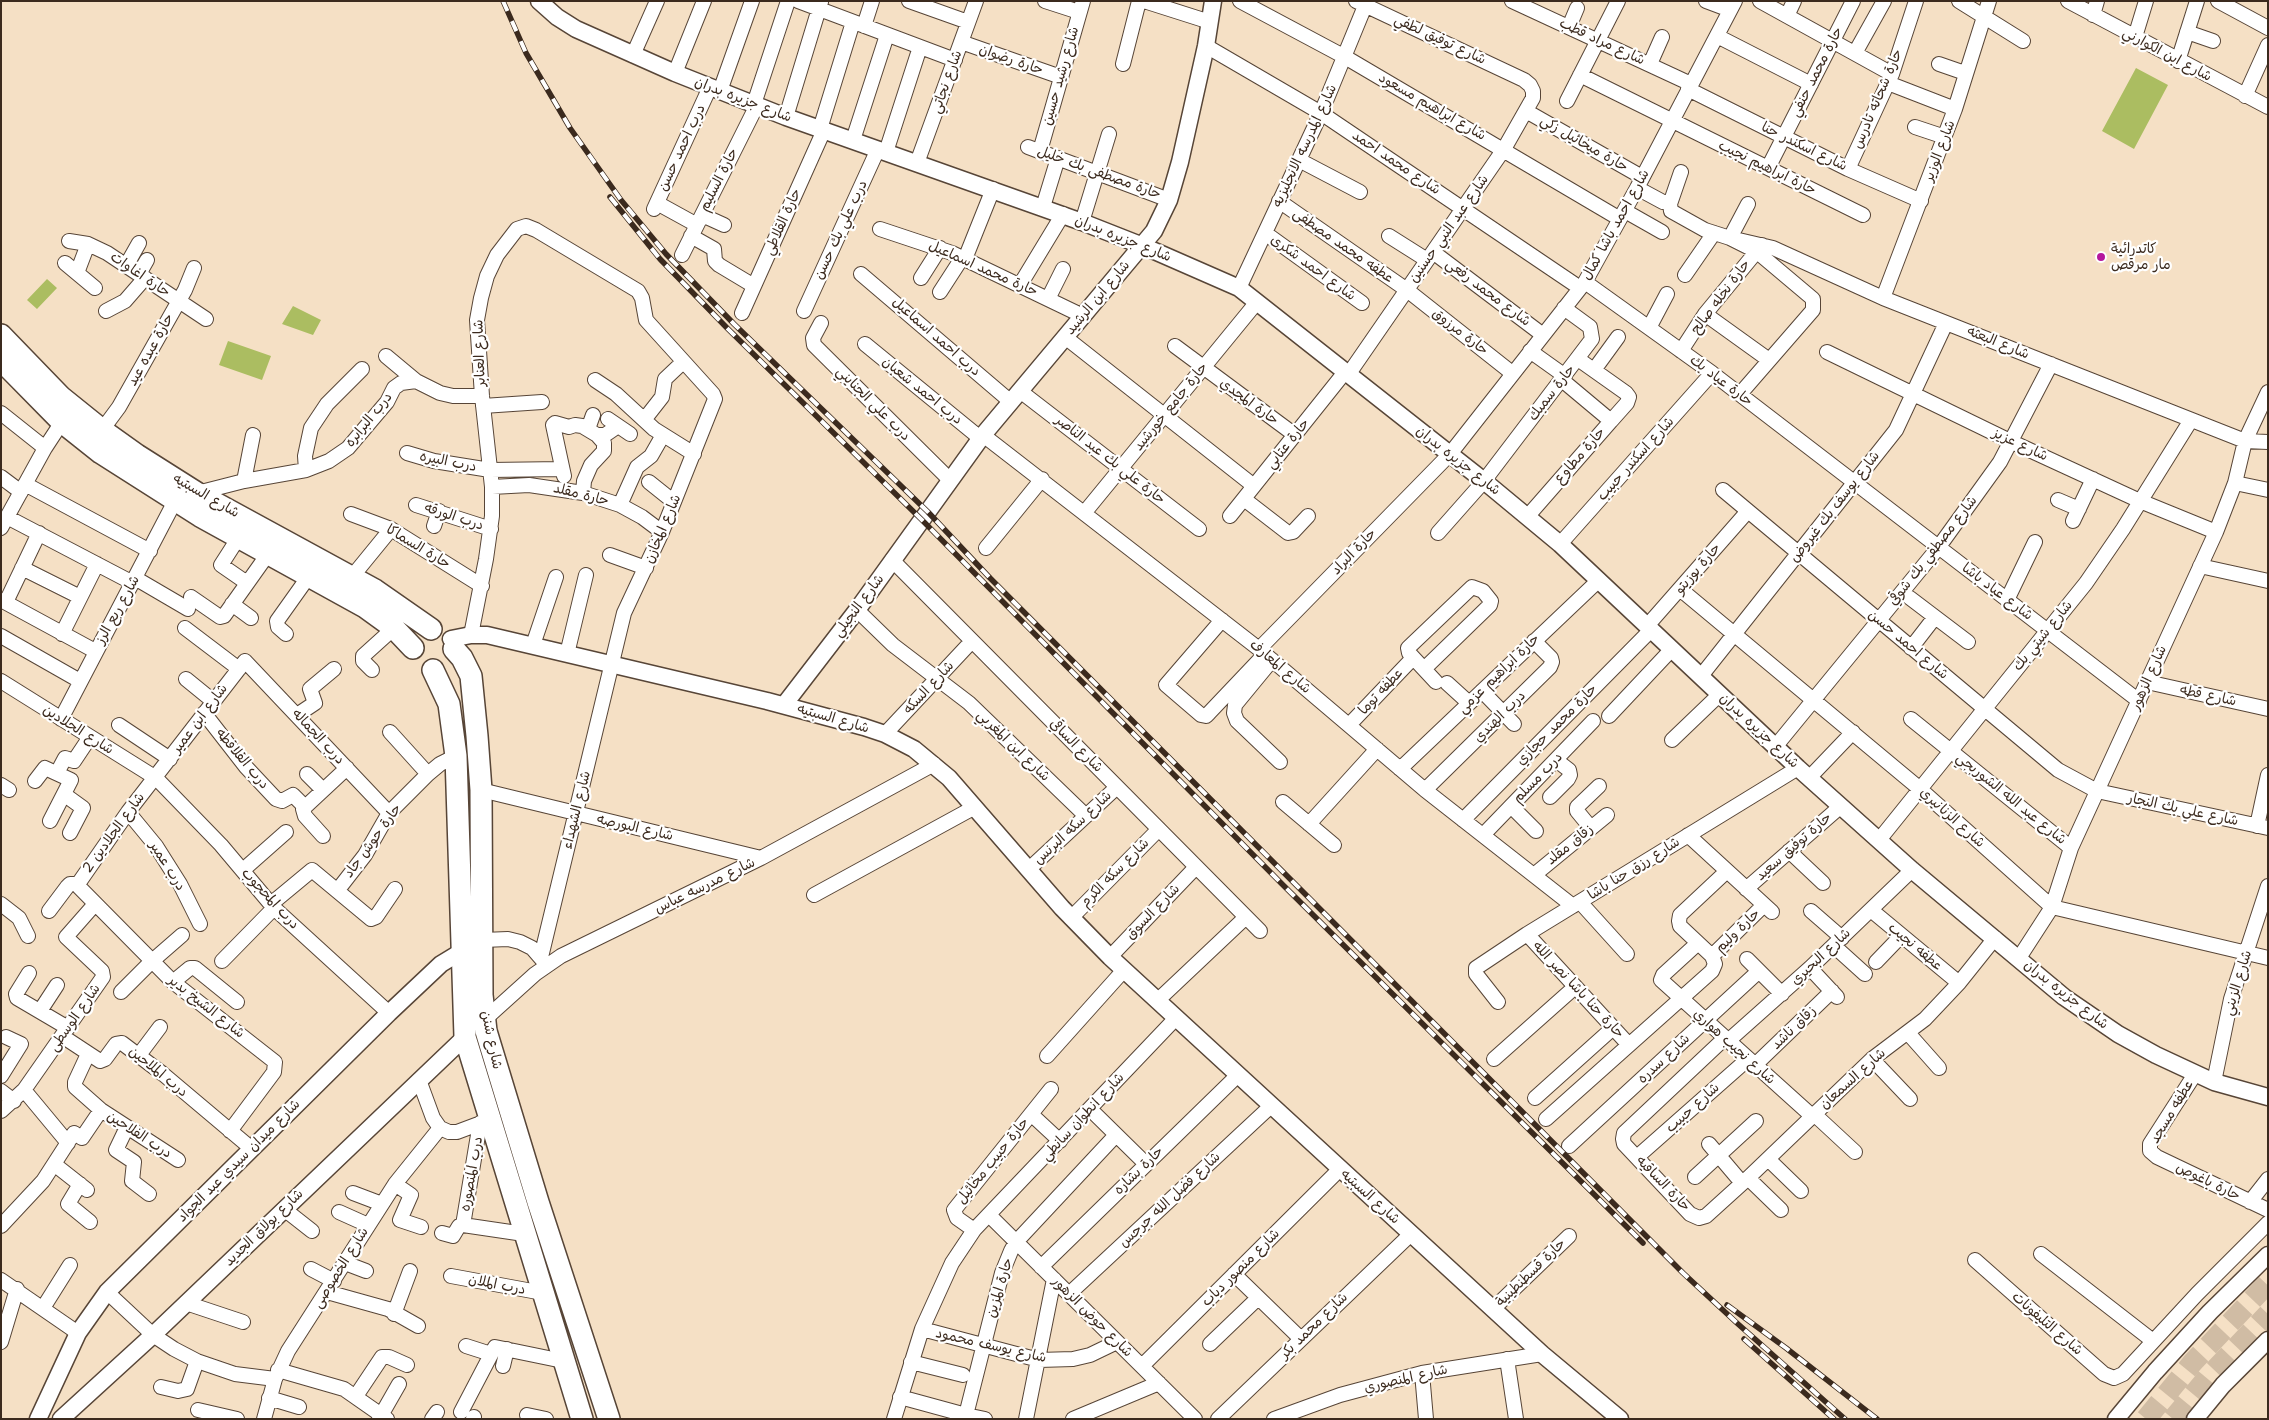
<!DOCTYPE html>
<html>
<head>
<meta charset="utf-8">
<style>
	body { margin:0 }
	#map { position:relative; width:2269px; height:1420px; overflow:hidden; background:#f5e0c5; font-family:"Shantell Sans",sans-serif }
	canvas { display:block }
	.frame { position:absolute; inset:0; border:2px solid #3b2a1e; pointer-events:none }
</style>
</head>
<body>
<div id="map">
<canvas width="2269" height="1420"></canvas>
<div class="frame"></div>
</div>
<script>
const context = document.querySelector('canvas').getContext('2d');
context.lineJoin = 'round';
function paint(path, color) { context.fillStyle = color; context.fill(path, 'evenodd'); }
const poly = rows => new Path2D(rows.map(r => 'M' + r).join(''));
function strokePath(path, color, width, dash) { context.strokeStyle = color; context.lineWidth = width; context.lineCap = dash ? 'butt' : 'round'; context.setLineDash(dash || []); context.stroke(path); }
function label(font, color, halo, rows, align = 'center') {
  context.font = font + ' "Shantell Sans","Playpen Sans Arabic",sans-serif'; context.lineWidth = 4.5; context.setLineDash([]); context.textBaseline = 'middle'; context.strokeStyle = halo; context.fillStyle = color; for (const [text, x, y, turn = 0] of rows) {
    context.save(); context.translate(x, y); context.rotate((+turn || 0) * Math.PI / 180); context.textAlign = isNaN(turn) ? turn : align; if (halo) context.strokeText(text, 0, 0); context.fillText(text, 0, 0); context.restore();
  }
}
paint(poly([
	[2136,68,2168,85,2134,149,2102,131],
	[47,279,57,288,37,309,27,300],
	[293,306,321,320,313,335,282,324],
	[228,341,271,356,262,380,219,365]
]), '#abbd61');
strokePath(poly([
	[2146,1419,2193,1362,2268,1283],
	[2173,1419,2208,1377,2268,1314]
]), '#d0bca4', 21, [21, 11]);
const minor = poly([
	[798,1,955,60],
	[909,1,968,22],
	[1045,1,1079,12],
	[1144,1,1210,22],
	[1240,1,1345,57,1620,219],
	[1512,1,1691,84],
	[1706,1,1730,10],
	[1760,1,1892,74],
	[1959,1,2023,41],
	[2068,1,2268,107],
	[2218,1,2268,28],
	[2093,15,2097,1],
	[1787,16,1794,1],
	[864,26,872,1],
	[1569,27,1577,8],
	[2187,32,2213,41],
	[1717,36,1811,84],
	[2135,37,2146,1],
	[961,42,1061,77],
	[1206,46,1321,113,1580,288],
	[1855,53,1884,1],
	[633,55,657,1],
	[2178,61,2197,1],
	[1123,64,1139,1],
	[1650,64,1662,37],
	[1939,64,1965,73],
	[675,73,704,1],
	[1580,75,1863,215],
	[1888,83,1955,109],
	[1688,89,1848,169,1921,201],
	[720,91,752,1],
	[2245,96,2268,45],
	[1567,101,1618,1],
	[754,104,788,1],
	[1526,111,1642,177],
	[786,117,821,2],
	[1915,127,1945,137],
	[820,129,853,22],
	[853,140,887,35],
	[1028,147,1169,200],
	[1040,151,1083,1],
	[886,152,920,47],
	[1299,160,1360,192],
	[917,163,976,1],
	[1768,168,1853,1],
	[1848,169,1892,74,1916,1],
	[1681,172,1670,204,1671,211,1705,230,1730,238,1756,251,1813,299,1813,310,1740,394],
	[1637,188,1663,202],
	[1279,201,1407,290,1512,373],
	[657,203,697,225],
	[1748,204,1730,238,1773,248,1883,298,2245,441,2268,442],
	[1043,207,1058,158],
	[654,209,710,87],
	[1625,211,1662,232],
	[702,215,724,225],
	[1082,222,1109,134],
	[880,229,952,253,1083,316],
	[1265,233,1362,303],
	[691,236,714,249,715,261,719,265,754,286],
	[1389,236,1427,260],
	[69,241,88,244,107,253,206,319],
	[1433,252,1543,335],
	[682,255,757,105],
	[965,259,993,189],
	[65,263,95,288],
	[126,266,139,243],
	[77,273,88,244],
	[139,274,147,260],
	[861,274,1011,402],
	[1685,275,1714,233],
	[921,278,940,248],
	[1585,282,1712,373,2139,701],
	[1020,285,1063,214],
	[1239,288,1321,113,1367,1],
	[940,292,962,258],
	[1883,298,1955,109,1989,1],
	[1048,299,1063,269],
	[106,311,125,301,145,278],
	[804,311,878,149],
	[742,313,824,130],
	[1705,314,1769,360],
	[821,323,813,338,814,345,950,480],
	[1649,328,1667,294],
	[1065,337,1254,486],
	[865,344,980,438],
	[1175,346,1295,435],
	[1530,351,1565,376],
	[1681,351,1705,314,1762,245],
	[1827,352,2012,442,2140,501,2216,532],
	[386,356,416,381],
	[1578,359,1626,393,1629,397,1627,403,1611,421],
	[1594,370,1618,337],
	[1348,375,1504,149,1533,98,1533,91,1530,85,1524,80,1356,1],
	[595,380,616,394,654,429,694,454],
	[1020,391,1199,529],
	[483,406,542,402],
	[1,413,45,448],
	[608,419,630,434],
	[644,420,662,397,665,379,683,362],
	[588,429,593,415],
	[102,430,119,407,185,290,194,268],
	[983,435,1259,649,1425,790,1573,906],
	[407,453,434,461,490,470,562,469],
	[306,470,305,456,311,428,327,404,362,369],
	[564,476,553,425,555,423,569,427,575,425,582,426,597,435,605,435,618,426],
	[1,477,21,492],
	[244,481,253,435],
	[649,482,674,502],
	[2235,483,2268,490],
	[25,484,150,551],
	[492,487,529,485,583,493,620,505,642,517,662,532],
	[1723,490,2058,770,2097,791,2268,828],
	[197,493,244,481,306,470,329,461,348,448,387,402,394,388,401,383,416,381,440,393,453,396,482,396],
	[583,493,584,481,591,465,604,451,604,443,597,435],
	[1244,499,1288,533,1293,532,1308,516],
	[2058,500,2079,509],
	[416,505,491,529],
	[620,505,637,467,651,456,663,435],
	[1085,512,1257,302],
	[351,514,391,529,482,586],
	[1230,516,1345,372],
	[7,517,133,583],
	[1527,517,1611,421,1562,380],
	[2073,521,2093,479],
	[434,526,439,511],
	[1,528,45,448,62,422],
	[1438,533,1484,481,1592,339,1590,327,1564,308],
	[239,537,221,565,247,583],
	[1560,544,1712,373],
	[986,548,1042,479],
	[610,555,646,568],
	[892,560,1260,931],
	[2200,566,2268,581],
	[22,568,80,597],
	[135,578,188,609],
	[351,578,391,529],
	[1680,589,1920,789,2052,907,2268,958],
	[191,597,220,617,224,616,268,554],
	[1910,598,1968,642],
	[1,600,95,651],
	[2007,600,2035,542],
	[6,602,39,533],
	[232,604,251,618],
	[857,610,893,645,969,703,1086,816],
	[1222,620,1166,685,1201,715,1206,716,1209,713,1265,654],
	[1647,626,1748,511],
	[185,628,239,669],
	[62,634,97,564],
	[286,634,278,627,277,621,309,576],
	[471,635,486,559,492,516,492,487,482,396,477,320,481,298,487,276,497,255,517,229,526,226,536,230,638,291,642,298,646,320,713,394,715,399,662,532,624,613,541,957],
	[1,636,80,681],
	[533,645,556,577],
	[1911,648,1935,617],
	[1259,649,1450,454,1585,282,1637,188,1735,1],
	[567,654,586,575],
	[1272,660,1235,705,1234,713,1237,721,1280,762],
	[1424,669,1490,605,1491,601,1483,591,1472,587,1408,648,1409,653,1436,682],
	[372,670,363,661,363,656,394,628],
	[1701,676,1896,430,1946,323],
	[186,679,213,701],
	[1,681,156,778,221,845,274,908,389,1013],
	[2147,682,2268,709],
	[1447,683,1469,703],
	[1482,691,1514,724],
	[204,713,246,767,276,799,282,801,293,795,305,807],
	[297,715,315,703,310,689,334,669],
	[1609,716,1672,649],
	[61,719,175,501],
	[1911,719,2071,848],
	[119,725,170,759],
	[1349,725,1413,658],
	[390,732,428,774],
	[885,734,972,641],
	[1672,740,1720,694],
	[1775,747,1938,548,2000,462,2051,364],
	[1400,769,1599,580],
	[57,773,65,758,74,761,90,737],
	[307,774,323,790],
	[1809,778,1853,732],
	[35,781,45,768,71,780,50,821],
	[1,785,9,790],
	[481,790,761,858],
	[1425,790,1550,667,1552,662,1551,658,1534,641],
	[65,795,83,808,70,833],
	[1550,797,1568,779,1570,775,1569,770,1556,760],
	[1283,802,1334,845],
	[1511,806,1536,831],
	[128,812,156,846,180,884,200,924],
	[1463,820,1651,630],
	[1309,824,1377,749],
	[2257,826,2268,775],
	[1591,828,1577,811,1577,807,1599,786],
	[1483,835,1593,721],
	[1688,835,1772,912],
	[323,836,305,816,303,809,347,768],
	[1879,840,2086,583,2123,529,2191,420],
	[1789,851,1823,883],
	[1029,869,1117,787],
	[243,870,286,832],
	[1534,875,1607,815],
	[1746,889,1841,806],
	[337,891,365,855,389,813,428,774,440,764,456,756],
	[814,895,975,807],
	[1580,902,1627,954],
	[1,904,19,918,28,936],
	[271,904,312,870,371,919,376,917,395,889],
	[1871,910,1959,983],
	[49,911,67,887,70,884,78,884],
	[1811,911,1842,938],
	[1071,918,1159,829],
	[1527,934,1629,1045],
	[483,940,508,939,520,942,532,948,545,963],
	[1698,943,1663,975,1661,980,1812,1116],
	[1834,946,1865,974],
	[1712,956,1764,905],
	[1110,957,1196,867],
	[2019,958,2052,907,2071,848,2216,532,2235,483,2245,441,2268,392],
	[1747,959,1782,994],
	[222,961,274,908],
	[1876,962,1901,936],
	[1810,968,1837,997],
	[29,973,16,994,17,998,68,1028],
	[173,982,190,968,195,968,237,1002],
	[121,992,151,962,182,935],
	[1157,1001,1246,917],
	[1498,1002,1476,974,1476,968,1527,934,1798,768],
	[40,1011,57,985],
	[484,1020,535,974,561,956,761,858,934,764],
	[1908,1033,1939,1068],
	[62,1036,100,1061,105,1059,116,1044,122,1043,163,1074,252,1149],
	[1725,1038,1624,1133,1623,1139,1624,1144,1690,1214,1699,1218,1706,1216,1748,1178,1872,1059,1925,1019,1959,983,1995,938],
	[1728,1041,1810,968,1912,870],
	[88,1054,75,1082,75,1087,101,1110,178,1160],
	[139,1055,160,1027],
	[1047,1056,1124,970],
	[1494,1059,1575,987],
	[1872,1059,1910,1099],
	[1755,1065,1832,991],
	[2195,1074,2150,1144,2150,1151,2157,1157,2268,1210],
	[1,1076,21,1044,6,1037],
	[419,1080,433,1118,440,1128,449,1132,457,1132,489,1120],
	[2214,1082,2231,999,2268,886],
	[24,1090,68,1143],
	[1,1091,14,1101],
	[1535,1098,1613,1028],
	[1090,1109,1146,1164],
	[1,1111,24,1090,103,977,102,971,66,937,95,904],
	[1031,1114,1060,1141],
	[1814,1114,1855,1152],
	[1546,1119,1712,971,1715,964,1712,956,1680,926,1679,921,1680,915,1727,871],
	[127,1127,116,1150,134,1162,132,1181,149,1194],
	[230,1131,274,1072,275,1062,173,982,79,887,78,884,128,812,245,661,389,813],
	[1709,1144,1742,1183],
	[1569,1146,1759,971],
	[1637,1157,1748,1059],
	[1768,1159,1801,1191],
	[54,1164,87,1190],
	[1695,1177,1756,1121],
	[1748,1178,1781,1210],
	[80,1184,68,1204,90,1222],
	[395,1184,411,1195,400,1220,421,1227],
	[353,1193,382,1204],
	[2250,1202,2268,1179],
	[284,1209,312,1231],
	[339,1212,368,1225],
	[989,1215,1195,1419],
	[463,1225,480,1123],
	[1,1226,43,1181,74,1133,82,1138,101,1110],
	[974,1230,957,1218,954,1210,1051,1089],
	[442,1233,453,1236,459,1226,463,1225,524,1234],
	[2041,1254,2153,1341],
	[1975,1260,2104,1374,2114,1378,2123,1374,2197,1294,2268,1223],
	[345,1263,366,1271],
	[1041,1267,1238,1075],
	[311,1269,334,1281],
	[1234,1274,1301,1339],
	[451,1276,543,1293],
	[1,1280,78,1333],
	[107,1292,153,1335,174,1349,197,1361,235,1374,275,1379],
	[327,1292,388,1309,418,1326],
	[1069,1294,1271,1106],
	[186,1303,243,1322],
	[43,1308,70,1265],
	[1493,1309,1569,1236],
	[394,1314,410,1271],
	[922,1329,1039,1360,1073,1359,1090,1355,1117,1342],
	[1,1342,17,1289],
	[1210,1344,1258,1298],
	[466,1346,491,1354],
	[1507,1359,1516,1419],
	[911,1362,963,1375],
	[503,1366,507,1349],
	[1142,1366,1340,1169],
	[278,1370,344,1389,387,1419],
	[1422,1373,1426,1419],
	[161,1387,178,1391,187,1389,197,1361],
	[356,1396,382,1357,389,1357,407,1365],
	[900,1397,966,1415,985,1419],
	[269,1398,299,1407],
	[198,1410,237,1419],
	[461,1412,495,1347,563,1361],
	[527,1415,546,1419],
	[264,1419,275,1379,288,1351,395,1184,440,1128],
	[379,1419,399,1384],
	[432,1419,437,1412],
	[473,1419,474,1417],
	[894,1419,922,1329,952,1263,974,1230,1176,1018],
	[965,1419,1002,1273,1011,1251,1016,1242,1116,1135],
	[1026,1419,1054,1279],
	[1073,1419,1159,1383],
	[1218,1419,1411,1234],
	[1274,1419,1340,1395,1422,1373,1542,1354]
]);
const tertiary = poly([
	[539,1,557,17,576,29,675,73,786,117,1082,222,1143,246,1239,288,1484,481,1560,544,1798,768,1912,870,2064,997,2118,1034,2156,1055,2214,1082,2268,1097],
	[451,639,471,635,487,635,767,701,864,727,885,734,914,749,949,778,1062,908,1110,957,1542,1354,1620,1419],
	[784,705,857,610,983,435,1154,231,1169,200,1180,162,1206,46,1213,1],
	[38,1419,78,1333,107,1292,389,1013,441,964,469,947],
	[61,1419,153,1335,465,1037],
	[2116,1419,2155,1372,2210,1312,2268,1255],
	[2195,1419,2223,1385,2268,1340]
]);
const primary = poly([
	[1,335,61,397,102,430,137,455,197,493,375,590,431,629],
	[1,360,62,422,101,453,200,516,365,607,394,628,413,648],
	[454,649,462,658,471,676,477,736,481,790,482,995,486,1031,538,1202,609,1419],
	[433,670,449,704,456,756,465,1037,582,1419]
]);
strokePath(minor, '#574537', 16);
strokePath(tertiary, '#574537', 19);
strokePath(primary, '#574537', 24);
strokePath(minor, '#fff', 14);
strokePath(tertiary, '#fff', 16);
strokePath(primary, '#fff', 21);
const rail = poly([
	[503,1,526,53,570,128,621,200,666,254,734,324,928,512,990,578,1683,1273,1738,1324,1845,1419],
	[610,197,660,259,727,328,922,520,1282,884,1643,1243],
	[1727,1305,1786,1348,1877,1419],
	[1744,1339,1834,1419]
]);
strokePath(rail, '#3b2a1e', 5.5);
strokePath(rail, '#fff', 4, [11]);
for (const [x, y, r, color] of [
	[2101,257,5,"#b5179e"]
]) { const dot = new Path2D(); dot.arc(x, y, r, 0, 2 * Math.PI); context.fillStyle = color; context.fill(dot); strokePath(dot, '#fff', 2); }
label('14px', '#3b2a1e', '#fff', [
	["شارع توفيق لطفي",1440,40,25],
	["شارع مراد قطب",1602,42,25],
	["شارع ابن الكوارني",2167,55,28],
	["حارة رضوان",1011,60,19],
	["حارة محمد حنفي",1817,72,-63],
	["شارع رشيد حسين",1061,76,-74],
	["شارع نجاتي",947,82,-70],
	["حارة شحاته تادرس",1878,99,-67],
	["شارع جزيره بدران",743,100,21],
	["شارع ابراهيم مسعود",1432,107,30],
	["حارة ميخائيل زكي",1584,144,30],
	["شارع المدرسه الانجليزيه",1305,146,-65],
	["شارع اسكندر حنا",1804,147,26],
	["درب احمد حسن",682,148,-65],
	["شارع الوزير",1940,151,-69],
	["شارع محمد احمد",1396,163,34],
	["حارة ابراهيم نجيب",1767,168,26],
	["حارة مصطفى بك خليل",1099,173,20],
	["حارة السليم",719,180,-63],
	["حارة القلاطي",783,222,-66],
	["شارع احمد باشا كمال",1616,225,-61],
	["شارع عبد النبي حسنين",1449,229,-55],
	["درب علي بك حسن",841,230,-65],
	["شارع جزيره بدران",1123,239,22],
	["عطفه محمد مصطفى",1343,246,35],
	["شارع احمد شكرى",1313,268,36],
	["حارة محمد اسماعيل",983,269,24],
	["حارة اغاوات",140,275,34],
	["شارع محمد رفعي",1488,293,37],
	["حارة نخله صالح",1721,297,-53],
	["شارع ابن الرشيد",1098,298,-50],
	["حارة مرزوق",1460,332,38],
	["درب احمد اسماعيل",936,337,41],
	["شارع البعثه",1998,343,22],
	["حارة عبده عيد",151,350,-61],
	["شارع العنابر",480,353,-92],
	["حارة عياد بك",1721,381,37],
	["درب احمد شعبان",922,391,39],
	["حارة سمبك",1552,393,-52],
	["حارة المجدي",1249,402,36],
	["درب علي الجنايني",873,404,45],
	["حارة جامع خورشيد",1171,407,-51],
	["درب البرابره",369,420,-51],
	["حارة عتابي",1288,444,-51],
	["شارع عزيز",2020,445,25],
	["حارة مطاوع",1580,456,-49],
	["شارع اسكندر حبيب",1636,459,-48],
	["حارة علي بك عبد الناصر",1110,460,38],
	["شارع جزيره بدران",1458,461,38],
	["درب البيره",448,462,11],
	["حارة مقلد",581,495,14],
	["شارع السبتيه",206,496,30],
	["شارع يوسف بك غيروض",1835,507,-52],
	["درب الورقه",454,517,18],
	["شارع المخازن",663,529,-67],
	["حارة السماكا",418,547,31],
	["شارع مصطفي بك شوقي",1933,551,-52],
	["حارة البراد",1354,552,-46],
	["حارة بوزيتو",1698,569,-49],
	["شارع عياد باشا",1997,592,37],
	["شارع النجيلي",859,606,-53],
	["شارع ربع الرز",118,610,-61],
	["شارع شيتي بك",2043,636,-51],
	["شارع احمد حسن",1908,645,40],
	["شارع المعارف",1280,667,40],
	["حارة ابراهيم عزمي",1499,674,-44],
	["شارع الزهور",2149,678,-66],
	["شارع السكه",929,688,-47],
	["عطفه توما",1381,692,-47],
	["شارع قطه",2208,696,12],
	["درب الهندي",1500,717,-45],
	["شارع ابن عمير",200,719,-53],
	["شارع السبتيه",833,719,16],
	["حارة محمد حجازي",1557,725,-45],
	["شارع الجلادين",78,730,32],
	["شارع جزيره بدران",1759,731,43],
	["درب الجماله",318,737,47],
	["شارع ابن المغربي",1013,746,44],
	["شارع الساقي",1076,746,45],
	["درب الفلافطه",242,759,50],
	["درب مسلم",1538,778,-46],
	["شارع عبد الله الشوربجي",2011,799,39],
	["شارع الشهداء",577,810,-76],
	["شارع علي بك النجار",2183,810,12],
	["شارع الزنانيري",1952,818,42],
	["شارع البورصه",635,828,13],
	["شارع سكه البرنس",1073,828,-43],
	["شارع الجلادين 2",114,833,-54],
	["حارة حوش جاد",373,841,-54],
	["زقاق مقلد",1570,845,-39],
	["حارة توفيق سعيد",1794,847,-41],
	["درب عمير",167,866,58],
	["شارع رزق حنا باشا",1634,869,-32],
	["شارع سكه الكرم",1115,873,-45],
	["شارع مدرسه عباس",705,886,-26],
	["درب المحجوب",270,899,47],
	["شارع السوق",1153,912,-46],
	["حارة وليم",1738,931,-44],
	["عطفه نجيب",1915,947,40],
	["شارع البحيري",1821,957,-43],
	["شارع الزيني",2238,983,-73],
	["حارة حنا باشا نصر الله",1578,990,47],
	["شارع جزيره بدران",2066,995,38],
	["شارع الشيخ بدير",206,1007,38],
	["شارع الوسطى",75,1018,-55],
	["زقاق ناشد",1794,1028,-44],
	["شارع شنن",491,1040,78],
	["شارع نجيب هواري",1734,1047,42],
	["شارع سدره",1664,1059,-43],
	["درب الملاحين",158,1072,39],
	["شارع السمعان",1853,1079,-42],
	["شارع حبيب",1693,1108,-42],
	["عطفه مسجد",2172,1112,-59],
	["شارع انطوان سانطي",1083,1117,-47],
	["درب الفلاحين",139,1135,33],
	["شارع ميدان سيدي عبد الجواد",239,1161,-45],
	["حارة حبيب مخائيل",993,1161,-51],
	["حارة بشاره",1139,1171,-44],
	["درب المنصوره",472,1174,-80],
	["حارة باغوص",2208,1182,26],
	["حارة الساقيه",1663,1184,46],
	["شارع السبتيه",1370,1197,42],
	["شارع فضل الله جرجس",1170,1200,-43],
	["شارع بولاق الجديد",264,1228,-44],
	["شارع الخصوصى",341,1268,-58],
	["شارع منصور دياب",1241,1268,-45],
	["حارة قسطنطينية",1531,1273,-44],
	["درب الملان",497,1285,11],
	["حارة المزين",1000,1288,-73],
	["شارع حوض الزهور",1092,1317,45],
	["شارع التليفونات",2047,1324,41],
	["شارع محمد بكر",1314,1326,-44],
	["شارع يوسف محمود",991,1346,13],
	["شارع المنصوري",1406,1379,-13]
]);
label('14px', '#3b2a1e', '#fff', [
	["كاتدرائية",2111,249],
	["مار مرقص",2111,265]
], 'left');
</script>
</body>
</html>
